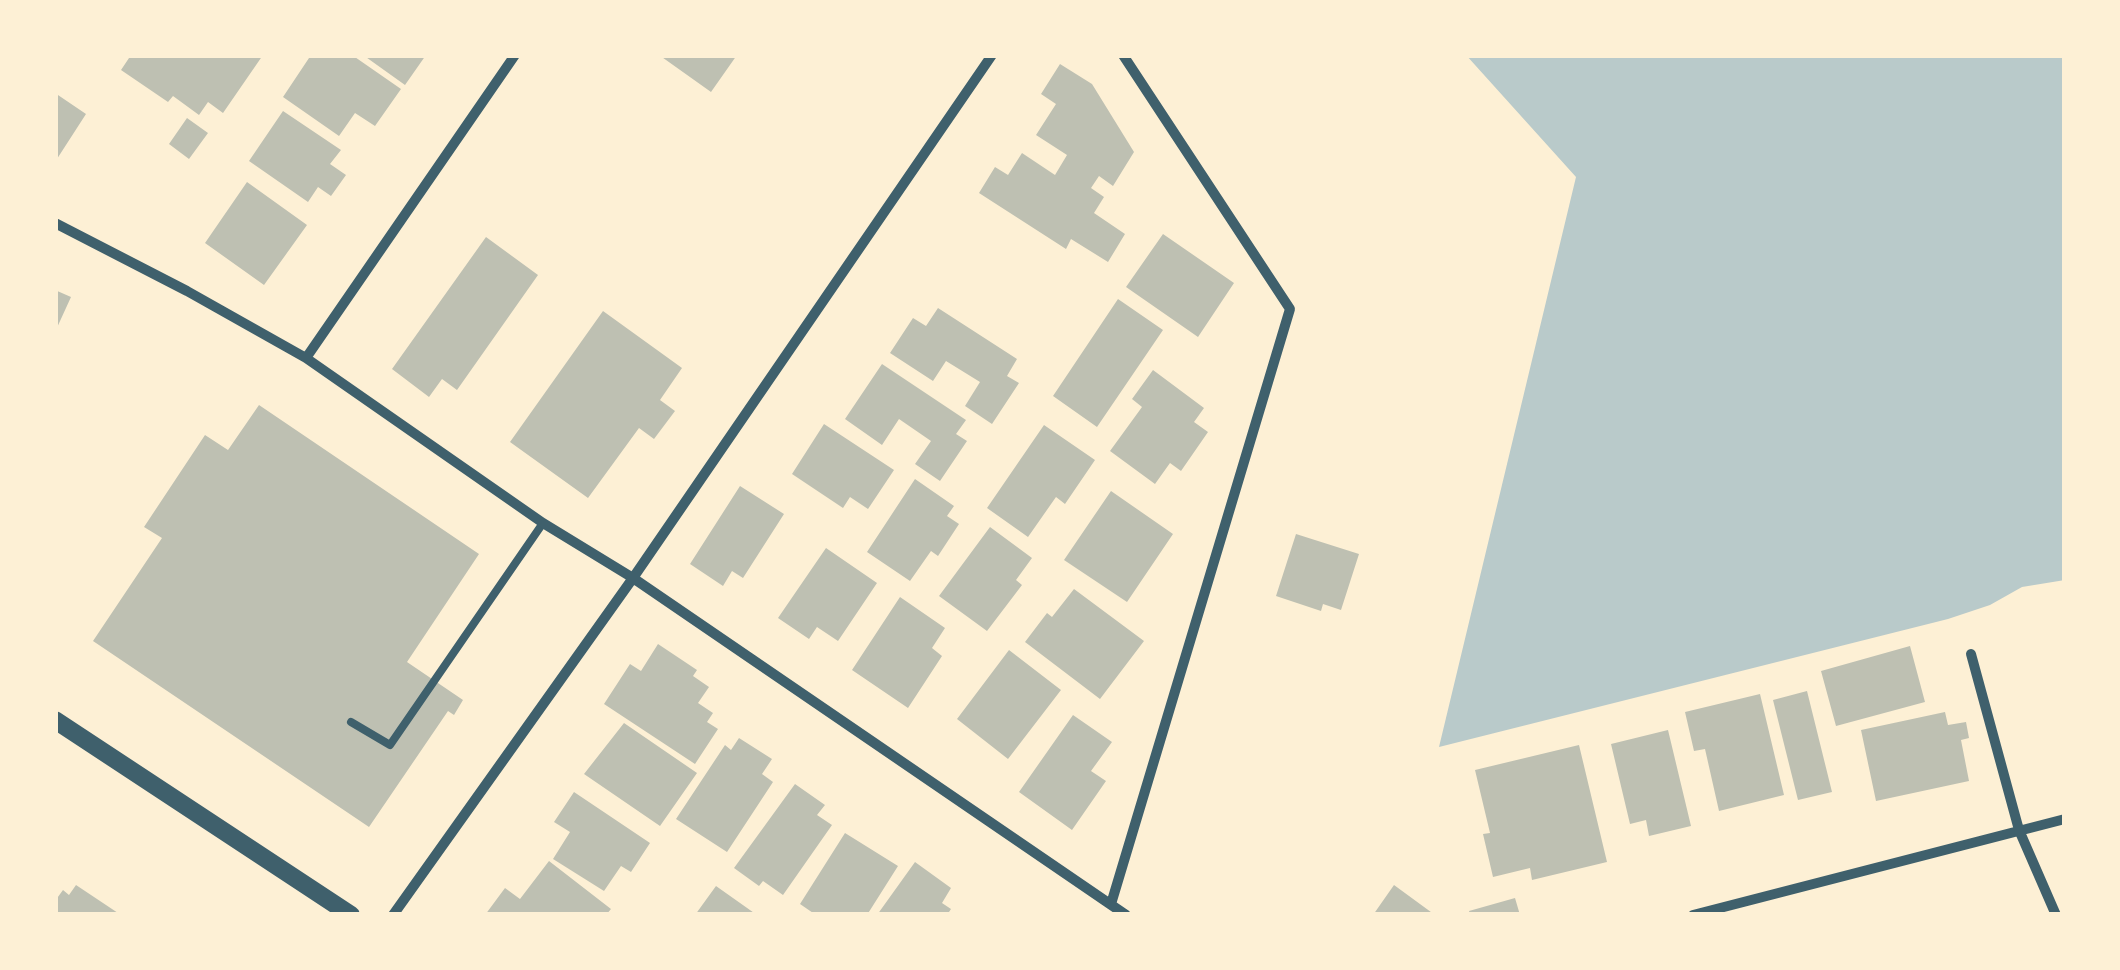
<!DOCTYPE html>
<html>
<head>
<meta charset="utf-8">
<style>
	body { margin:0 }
	#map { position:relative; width:2120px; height:970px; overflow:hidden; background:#fdf0d5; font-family:"Sofia Sans Condensed",sans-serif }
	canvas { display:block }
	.frame { position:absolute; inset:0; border:58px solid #fdf0d5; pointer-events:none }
</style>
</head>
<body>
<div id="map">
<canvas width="2120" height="970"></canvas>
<div class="frame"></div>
</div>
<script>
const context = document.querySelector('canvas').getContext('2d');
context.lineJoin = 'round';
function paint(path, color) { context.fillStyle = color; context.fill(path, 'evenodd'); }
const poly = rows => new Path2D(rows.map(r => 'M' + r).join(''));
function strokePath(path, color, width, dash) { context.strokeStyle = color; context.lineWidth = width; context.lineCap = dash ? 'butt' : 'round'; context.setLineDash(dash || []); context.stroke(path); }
paint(poly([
	[1466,55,2065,55,2065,580,2022,587,1990,605,1948,619,1439,747,1576,177]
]), '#b9caca');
paint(poly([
	[131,55,263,55,223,113,208,102,199,115,173,96,168,102,121,70],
	[311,55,352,55,401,89,375,126,355,113,339,136,283,97],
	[363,55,426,55,405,85],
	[659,55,737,55,711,92],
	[1060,64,1092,84,1134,152,1113,186,1099,176,1091,188,1104,197,1094,213,1125,234,1108,262,1071,239,1066,249,979,193,995,167,1008,175,1022,153,1055,175,1067,155,1036,135,1056,104,1041,94],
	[55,93,86,114,55,162],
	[283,111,341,150,330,164,346,175,331,196,318,187,308,202,249,161],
	[187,118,208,133,189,159,169,144],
	[247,182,307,225,264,285,205,243],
	[1163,234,1234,283,1198,337,1126,287],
	[486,237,538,275,457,390,442,379,429,397,392,369],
	[55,290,71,297,55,332],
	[1118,299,1163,330,1097,427,1053,396],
	[938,308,1017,359,1007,376,1019,383,992,424,965,406,980,382,946,361,933,381,890,353,913,318,926,326],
	[603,311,682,368,660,400,675,411,654,439,639,428,588,498,510,442],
	[882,364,966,420,956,434,967,441,940,481,915,464,931,441,899,419,882,445,845,419],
	[1153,370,1204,408,1194,422,1208,432,1181,471,1170,463,1155,484,1110,451,1142,407,1132,399],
	[259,405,479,554,407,662,463,700,454,715,448,711,369,827,93,641,162,538,144,527,205,435,228,450],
	[824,424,894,470,868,509,850,497,843,508,792,474],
	[1044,425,1095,460,1065,504,1056,497,1028,537,987,508],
	[915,479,954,506,947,516,959,524,938,556,931,551,910,581,867,552],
	[740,486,784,514,743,578,732,571,723,586,690,564],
	[1111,491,1173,534,1127,602,1064,560],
	[990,527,1032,558,1016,580,1022,585,987,631,939,596],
	[1296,534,1359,554,1341,610,1323,604,1321,611,1276,596],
	[826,548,877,583,838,641,817,627,809,639,778,618],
	[1074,589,1144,641,1100,699,1025,642,1047,613,1052,617],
	[900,597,945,628,932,648,942,656,908,708,852,670],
	[658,644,697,670,693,676,709,687,698,703,713,713,707,722,718,729,695,764,604,704,630,664,641,671],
	[1910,646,1925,702,1836,726,1821,671],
	[1009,650,1061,690,1008,759,957,719],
	[1807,691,1832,792,1798,800,1773,700],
	[1760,694,1784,795,1719,811,1705,749,1694,751,1685,712],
	[1945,712,1948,725,1966,722,1969,738,1961,740,1969,781,1876,801,1861,730],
	[1073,715,1112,742,1091,771,1106,781,1072,830,1019,792],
	[624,723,697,773,660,826,584,774],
	[1668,730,1691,826,1649,836,1646,820,1630,824,1611,744],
	[739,738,772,759,762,774,773,782,727,852,676,819,725,745,731,750],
	[1579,745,1607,862,1532,880,1530,868,1493,877,1483,834,1490,833,1475,770],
	[795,784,825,805,817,815,832,825,783,895,763,881,759,886,734,868],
	[574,792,650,843,631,872,621,866,604,891,553,859,570,832,554,822],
	[845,833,898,866,867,915,816,915,800,904],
	[549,861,611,909,606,915,485,915,505,888,520,899],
	[915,862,951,888,942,903,951,909,947,915,877,915],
	[76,885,121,915,55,915,55,901,63,890,69,895],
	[1394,885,1435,915,1373,915],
	[716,886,757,915,695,915],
	[1515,898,1520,915,1470,915,1469,911]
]), '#bec0b2');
strokePath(poly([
	[351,722,390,745,543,523]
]), '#3f606c', 8);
strokePath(poly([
	[55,223,187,291,306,358,543,523,633,578,1126,915],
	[306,358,515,55],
	[1971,654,2019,830,2056,915],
	[1111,904,1290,309,1123,55],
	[393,915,633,578,992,55],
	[1693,915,2065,819]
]), '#3f606c', 10);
strokePath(poly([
	[55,720,351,915]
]), '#3f606c', 18);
</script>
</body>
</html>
